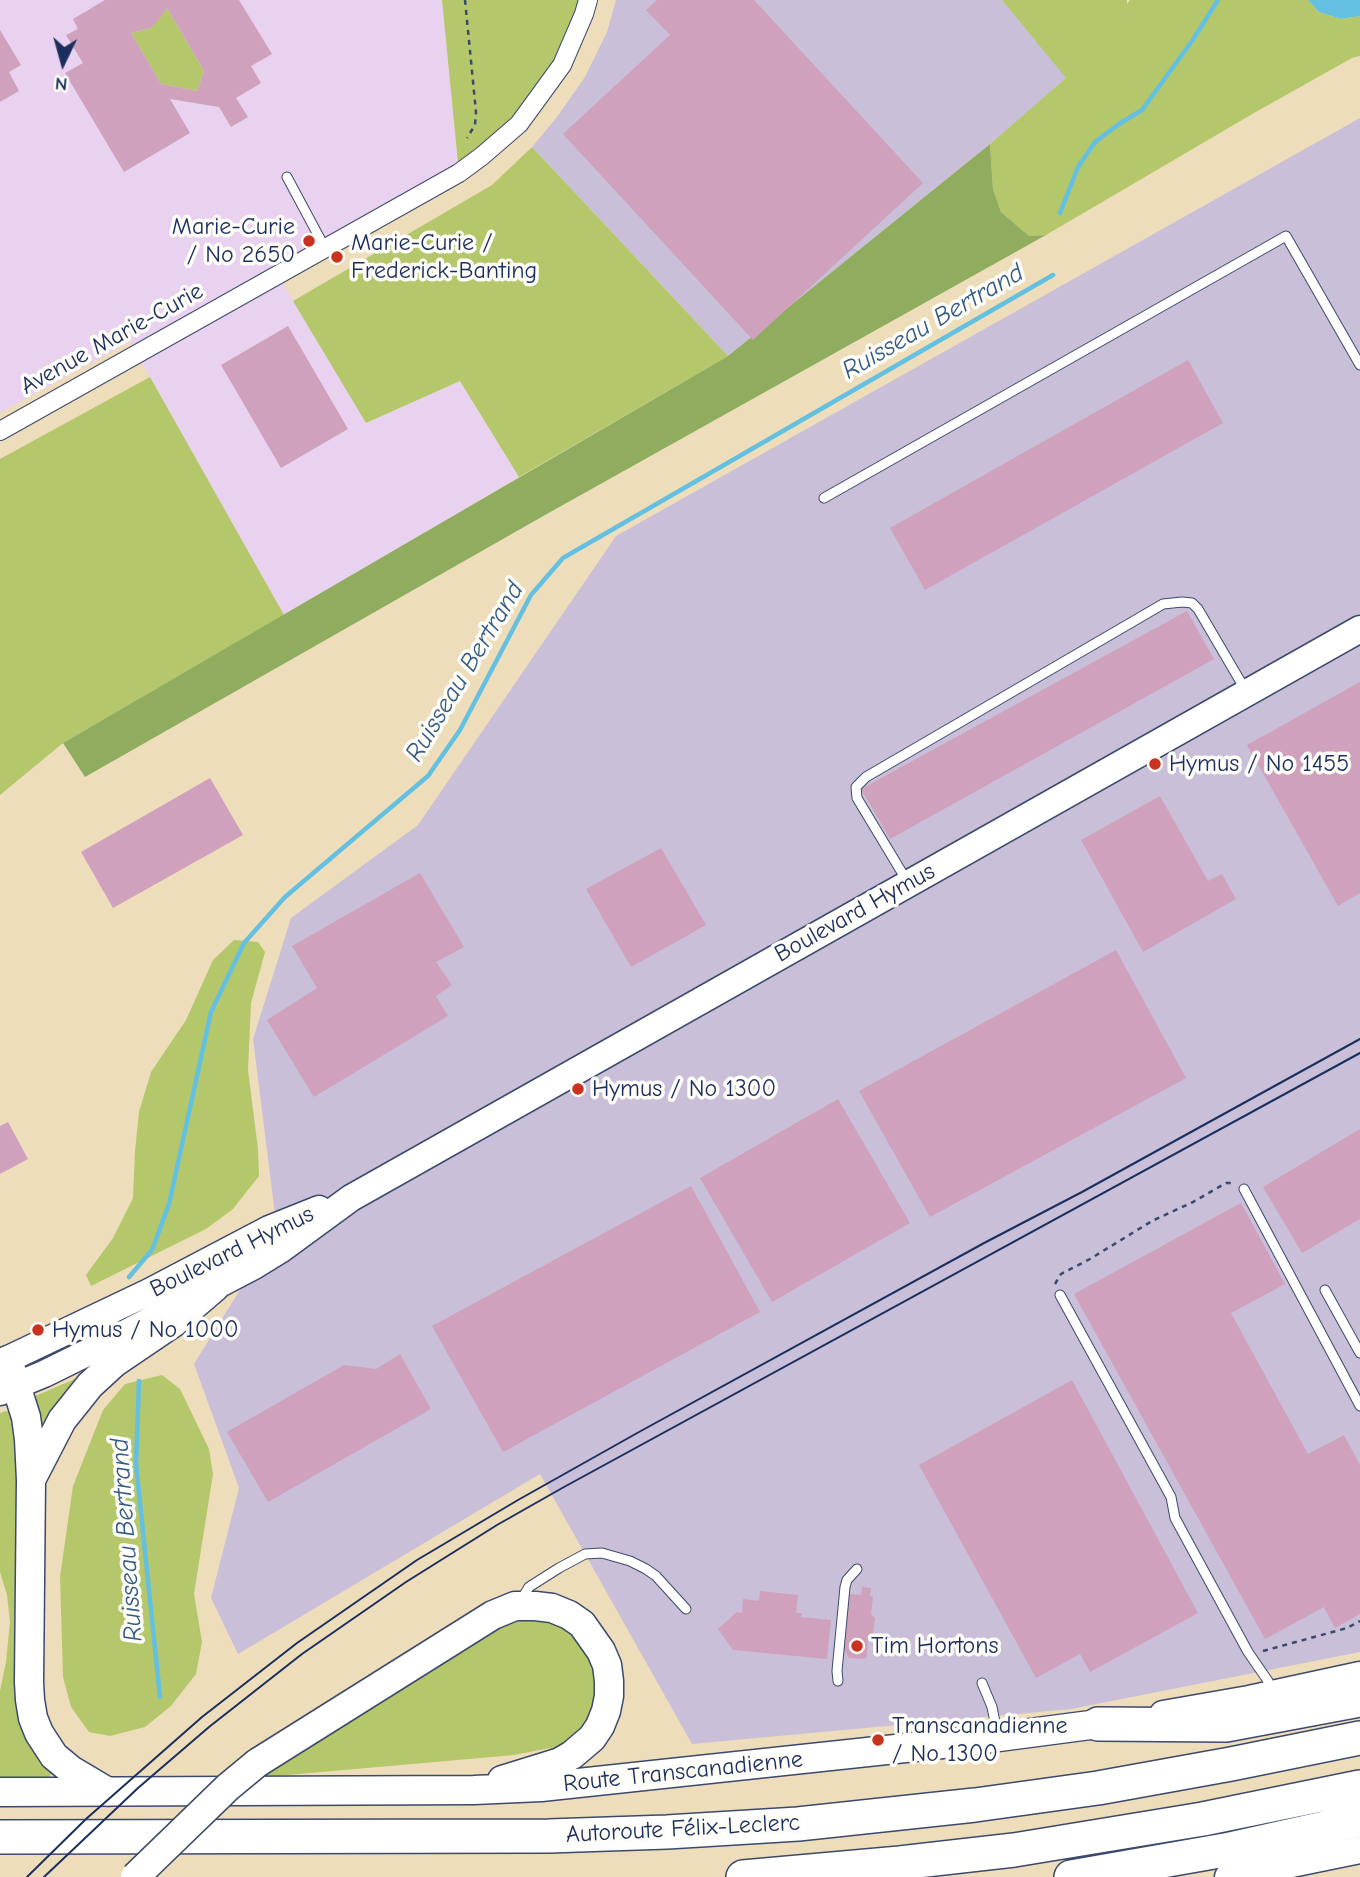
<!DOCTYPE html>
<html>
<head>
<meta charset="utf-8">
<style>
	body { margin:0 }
	#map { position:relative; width:1360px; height:1877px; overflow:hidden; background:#eeddba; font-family:"Comic Neue",sans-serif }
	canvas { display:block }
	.north { position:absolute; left:28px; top:28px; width:70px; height:70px; -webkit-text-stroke:5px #fdfcf7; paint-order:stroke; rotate:185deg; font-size:19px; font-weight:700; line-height:28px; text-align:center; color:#1b2f5e }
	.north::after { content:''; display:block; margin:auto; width:24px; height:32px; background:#1b2f5e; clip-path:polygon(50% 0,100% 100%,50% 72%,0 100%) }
</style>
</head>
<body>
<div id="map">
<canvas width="1360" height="1877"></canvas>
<div class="north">N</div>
</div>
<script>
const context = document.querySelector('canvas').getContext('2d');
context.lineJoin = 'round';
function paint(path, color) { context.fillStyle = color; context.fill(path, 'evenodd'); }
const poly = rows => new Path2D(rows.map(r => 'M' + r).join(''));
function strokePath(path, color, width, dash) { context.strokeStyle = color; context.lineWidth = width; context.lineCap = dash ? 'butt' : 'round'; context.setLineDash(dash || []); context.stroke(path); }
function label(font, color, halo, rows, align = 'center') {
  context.font = font + ' "Comic Neue",sans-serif'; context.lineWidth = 7; context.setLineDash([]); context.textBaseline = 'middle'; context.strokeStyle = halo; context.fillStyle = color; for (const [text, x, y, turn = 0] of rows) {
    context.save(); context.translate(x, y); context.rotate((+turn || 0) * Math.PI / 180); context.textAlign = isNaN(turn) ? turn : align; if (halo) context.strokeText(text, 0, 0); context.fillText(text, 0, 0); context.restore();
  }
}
paint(poly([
	[0,0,442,0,459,173,276,272,366,423,460,381,519,477,284,615,130,342,0,413]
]), '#e8d2ef');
paint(poly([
	[616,0,1002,0,1067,78,990,144,728,356,532,147,557,117,585,77,607,32],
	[1360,118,1360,1652,1071,1709,692,1744,540,1474,238,1654,211,1598,239,1488,194,1364,277,1230,253,1039,291,918,418,825,616,536]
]), '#c9bfd8');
paint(poly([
	[442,0,588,0,519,124,459,173],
	[1002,0,1127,0,1127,4,1130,0,1308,0,1319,12,1341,19,1360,16,1360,56,1352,58,1254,113,1046,235,1029,236,1001,212,993,189,990,144,1066,78],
	[167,8,204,71,197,91,161,84,131,33,150,28],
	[532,147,728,356,519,477,460,381,366,423,293,301,492,185],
	[150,377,284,615,63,743,0,795,0,459],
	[234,940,258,942,265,952,251,1003,248,1070,258,1149,259,1176,233,1209,206,1229,91,1286,86,1275,113,1238,133,1198,135,1151,139,1112,151,1072,186,1020,213,960],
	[98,1369,45,1440,33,1397],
	[162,1375,180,1389,209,1449,213,1474,194,1594,202,1642,196,1674,171,1706,145,1727,110,1736,89,1732,71,1707,63,1677,60,1577,73,1486,103,1410,125,1384],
	[6,1411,12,1412,17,1428,21,1692,59,1773,50,1775,49,1784,0,1784,0,1691,6,1662,10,1622,7,1595,0,1572,0,1413],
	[529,1619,545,1620,562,1625,575,1636,596,1664,599,1713,554,1757,550,1748,514,1755,265,1777,278,1764,483,1635,513,1621]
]), '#b4c76b');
paint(poly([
	[990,144,993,189,1001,212,1029,236,1046,235,545,515,85,777,63,743,728,356]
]), '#8fac5f');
paint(poly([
	[1308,0,1360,0,1360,16,1341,19,1319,12]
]), '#63c0e1');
strokePath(poly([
	[1060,213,1078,167,1095,142,1119,124,1142,110,1192,41,1218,0],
	[129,1277,152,1250,169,1204,211,1012,244,943,285,897,428,776,460,730,531,595,563,558,1053,275],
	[139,1381,136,1464,160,1697]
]), '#63c0e1', 4.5);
paint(poly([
	[105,0,239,0,272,54,251,66,261,83,236,98,248,117,231,127,219,107,170,99,190,133,124,172,65,73,83,63,66,35,78,29,73,19],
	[167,8,204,71,197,91,161,84,131,33,150,28,157,22],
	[657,0,754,0,923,183,753,340,563,134,670,35,646,10],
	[0,30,21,65,9,72,19,91,0,102],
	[288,326,348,429,281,468,221,365],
	[1188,360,1223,423,925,590,890,528],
	[1187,611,1214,659,890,839,861,789],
	[1360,682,1360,893,1338,906,1247,745],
	[210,778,243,835,113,908,81,852],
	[1160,796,1208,881,1222,874,1236,899,1143,952,1081,840],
	[661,848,706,925,631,967,586,889],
	[420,873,464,947,436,962,452,985,436,996,448,1016,314,1097,267,1020,317,988,292,946],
	[1116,950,1186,1078,930,1217,859,1091],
	[838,1099,910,1223,772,1302,700,1178],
	[8,1122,28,1159,0,1174,0,1126],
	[1360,1129,1360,1219,1302,1253,1263,1187],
	[691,1186,760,1312,503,1452,432,1326],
	[1241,1203,1285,1284,1231,1313,1308,1454,1344,1435,1360,1465,1360,1614,1335,1628,1324,1607,1265,1639,1074,1294],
	[400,1354,431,1409,268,1502,227,1432,344,1365,376,1369],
	[1072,1380,1198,1613,1090,1672,1080,1654,1036,1678,919,1465],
	[862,1587,871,1588,870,1596,873,1597,871,1614,875,1618,873,1634,868,1638,867,1657,864,1659,849,1658,843,1647,849,1594,861,1595],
	[760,1591,798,1595,796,1613,802,1613,801,1617,831,1620,827,1659,733,1650,718,1629,737,1612,742,1613,743,1599,759,1601]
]), '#cfa1bd');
const lane = poly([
	[287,177,325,248],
	[824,498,1286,236,1360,365],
	[907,881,857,798,856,787,866,777,1163,604,1182,602,1192,603,1198,609,1246,691],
	[1244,1189,1360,1406],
	[1325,1290,1360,1353],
	[1060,1295,1171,1497,1175,1518,1248,1652,1268,1681,1272,1692],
	[523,1600,524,1595,529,1587,559,1568,585,1554,602,1553,630,1561,646,1569,656,1576,686,1609],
	[838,1681,837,1671,845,1587,847,1580,857,1569],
	[982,1683,992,1707,997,1732]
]);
const street = poly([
	[0,431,459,173,482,156,519,124,562,65,584,14,588,0]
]);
const secondary = poly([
	[0,1363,149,1292,269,1229,319,1209],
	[0,1392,44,1374,103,1345,254,1266,280,1250,351,1198,1360,629],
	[1163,1714,1249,1699,1360,1675],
	[1228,1877,1360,1850]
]);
const primary = poly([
	[8,1360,26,1417,29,1439,31,1480,29,1682,30,1700,33,1718,39,1733,54,1756,71,1770,108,1792],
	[32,1478,62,1420,90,1385,114,1363,173,1323,215,1287],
	[257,1763,493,1615,515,1606,535,1606,552,1608,569,1615,582,1624,601,1651,607,1665,609,1681,609,1696,606,1711,600,1726,592,1738,572,1755,560,1762,502,1780],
	[0,1792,474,1790,541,1787,961,1742,1098,1724]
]);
const highway = poly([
	[1098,1724,1226,1725,1360,1700],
	[0,1837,549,1836,667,1832,798,1824,975,1805,1098,1788,1231,1764,1360,1738],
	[743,1877,900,1863,1014,1850,1203,1819,1360,1787],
	[1071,1877,1225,1850,1360,1820]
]);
strokePath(lane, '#3b496c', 11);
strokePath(street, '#3b496c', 20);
strokePath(secondary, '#3b496c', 29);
strokePath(primary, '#3b496c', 31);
strokePath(highway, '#3b496c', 36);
strokePath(poly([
	[465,0,476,112,475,125,467,138],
	[1055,1284,1061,1274,1090,1259,1152,1221,1193,1202,1226,1183,1235,1183],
	[1263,1651,1347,1628,1360,1621]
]), '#3b496c', 2.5, [5, 5]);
strokePath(lane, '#fff', 9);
strokePath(street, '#fff', 18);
strokePath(secondary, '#fff', 26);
strokePath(primary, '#fff', 28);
strokePath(highway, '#fff', 33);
strokePath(poly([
	[27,1877,86,1819,202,1717,297,1643,417,1560,518,1500,639,1432,986,1242,1082,1192,1360,1039],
	[44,1877,138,1788,209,1727,302,1654,406,1582,497,1525,564,1487,1360,1053]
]), '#1b2f5e', 2);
const primaryBridge = poly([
	[135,1877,228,1787,257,1763]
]);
strokePath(primaryBridge, '#3b496c', 31, []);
strokePath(primaryBridge, '#fff', 28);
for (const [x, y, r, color] of [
	[309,241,7,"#c8321e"],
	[337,257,7,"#c8321e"],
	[1155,764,7,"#c8321e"],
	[578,1089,7,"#c8321e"],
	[38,1330,7,"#c8321e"],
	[857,1646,7,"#c8321e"],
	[878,1740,7,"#c8321e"]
]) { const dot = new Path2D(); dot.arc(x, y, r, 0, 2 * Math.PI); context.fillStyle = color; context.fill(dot); strokePath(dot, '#fdfcf7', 2.5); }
label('24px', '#1b2f5e', '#fdfcf7', [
	["Marie-Curie",295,227,"right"],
	["/ No 2650",295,255,"right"],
	["Marie-Curie /",351,243],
	["Frederick-Banting",351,271],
	["Hymus / No 1455",1169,764],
	["Hymus / No 1300",592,1089],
	["Hymus / No 1000",52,1330],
	["Tim Hortons",871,1646],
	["Transcanadienne",892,1726],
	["/ No 1300",892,1754]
], 'left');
label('24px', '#1b2f5e', '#fdfcf7', [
	["Avenue Marie-Curie",112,339,-29],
	["Boulevard Hymus",855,913,-29],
	["Boulevard Hymus",232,1252,-26],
	["Route Transcanadienne",683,1772,-6],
	["Autoroute Félix-Leclerc",683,1829,-3]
]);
label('italic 26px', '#315a85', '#fdfcf7', [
	["Ruisseau Bertrand",933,322,-30],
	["Ruisseau Bertrand",465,672,-59],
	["Ruisseau Bertrand",127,1540,-94]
]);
</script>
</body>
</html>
